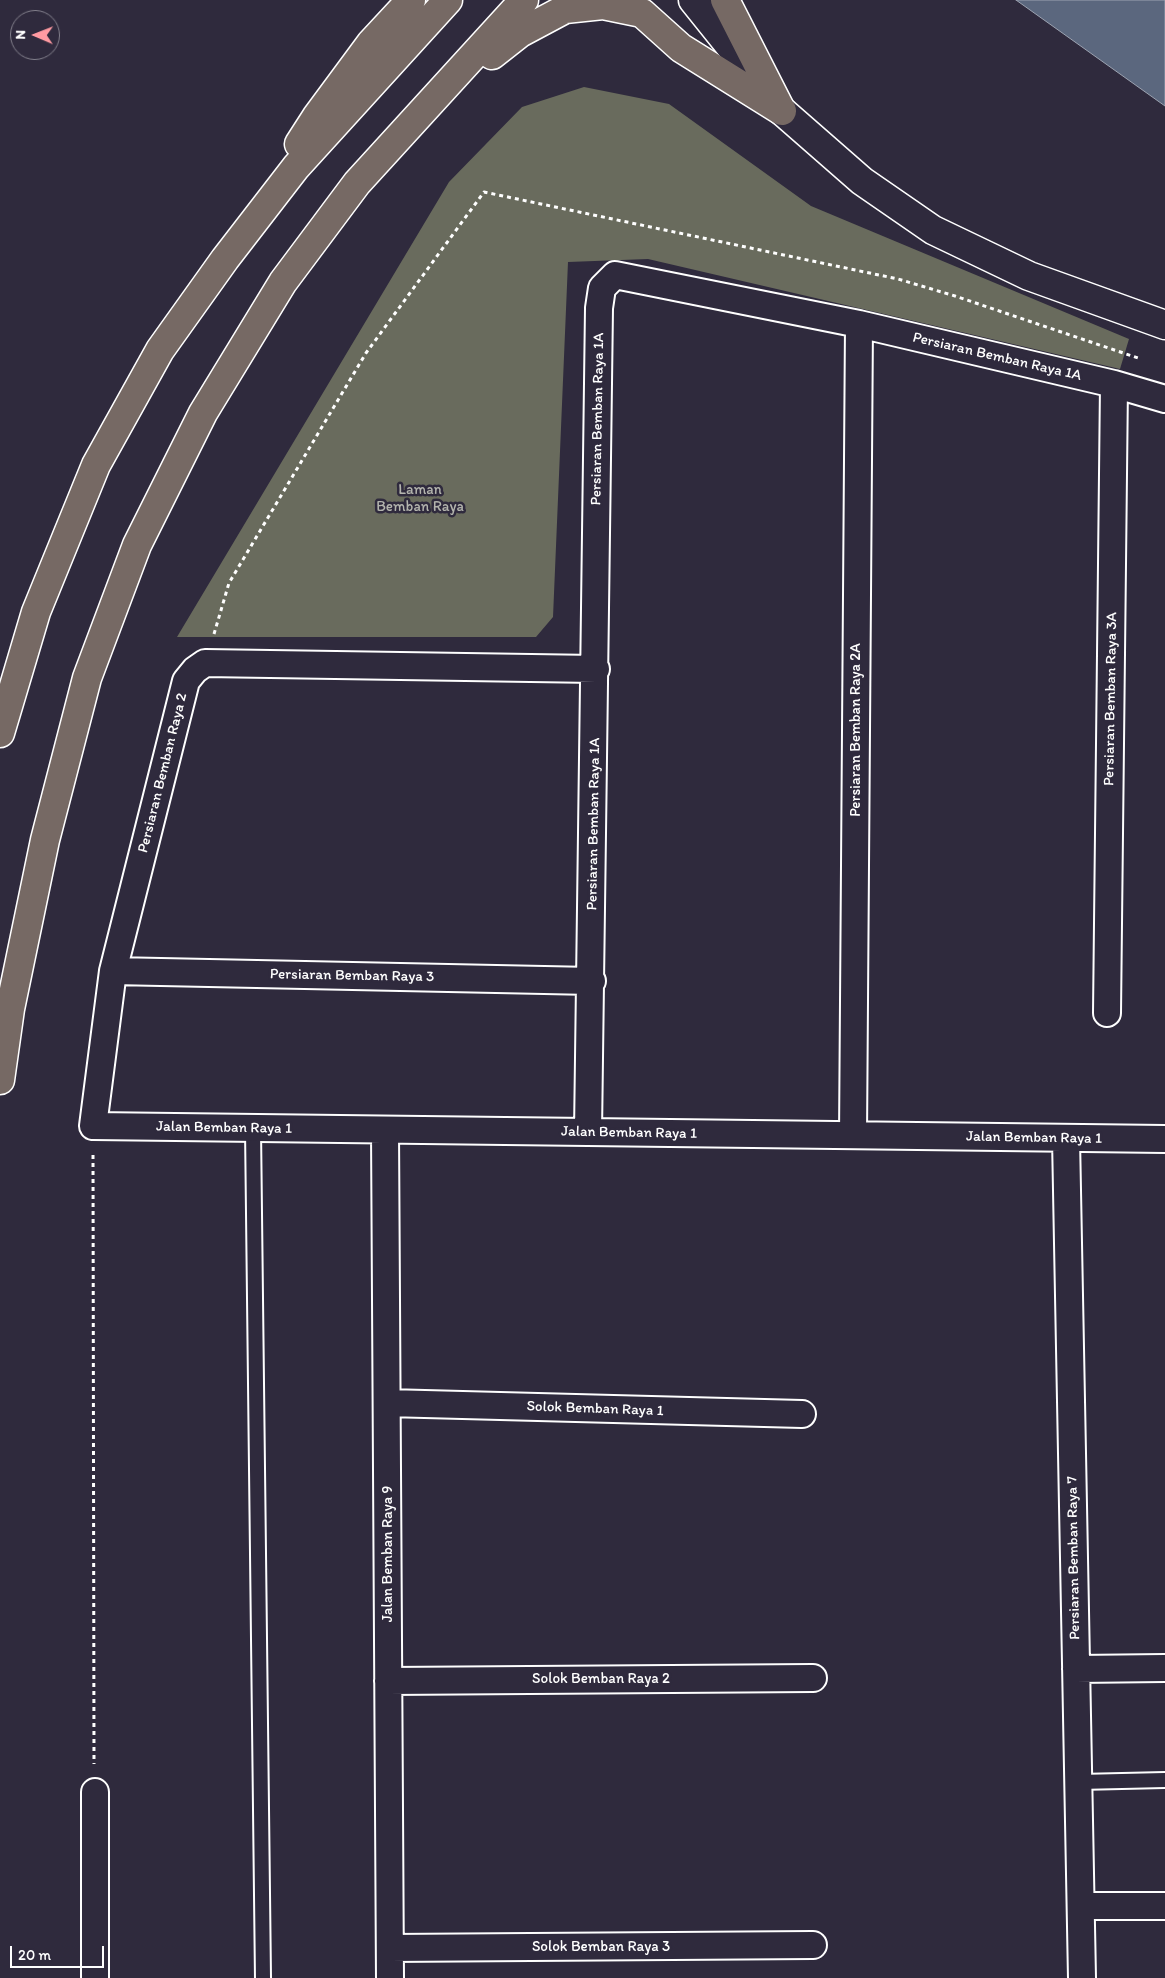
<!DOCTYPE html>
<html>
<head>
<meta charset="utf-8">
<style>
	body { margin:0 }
	#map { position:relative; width:1165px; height:1978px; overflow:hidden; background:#2f2a3d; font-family:Itim,sans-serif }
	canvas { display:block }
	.north { position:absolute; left:10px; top:10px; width:50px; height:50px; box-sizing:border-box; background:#2f2a3d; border:1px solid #827f8b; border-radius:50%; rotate:271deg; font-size:14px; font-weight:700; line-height:20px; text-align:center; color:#fff }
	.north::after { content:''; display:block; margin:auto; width:18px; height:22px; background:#ff9aa2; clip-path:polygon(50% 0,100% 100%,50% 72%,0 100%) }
	.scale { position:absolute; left:10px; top:1946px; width:94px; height:22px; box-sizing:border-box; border:2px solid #fff; border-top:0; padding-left:6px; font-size:15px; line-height:18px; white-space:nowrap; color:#fff; -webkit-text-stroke:4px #2f2a3d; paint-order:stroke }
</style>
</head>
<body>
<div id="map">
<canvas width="1165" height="1978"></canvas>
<div class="north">N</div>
<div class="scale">20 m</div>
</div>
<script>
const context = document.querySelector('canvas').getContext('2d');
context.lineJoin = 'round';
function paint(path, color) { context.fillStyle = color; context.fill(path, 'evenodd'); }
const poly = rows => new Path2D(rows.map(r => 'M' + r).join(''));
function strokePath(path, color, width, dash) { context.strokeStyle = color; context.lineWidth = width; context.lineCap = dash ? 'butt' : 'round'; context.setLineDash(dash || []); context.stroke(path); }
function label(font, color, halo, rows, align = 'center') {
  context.font = font + ' Itim,sans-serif'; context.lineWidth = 5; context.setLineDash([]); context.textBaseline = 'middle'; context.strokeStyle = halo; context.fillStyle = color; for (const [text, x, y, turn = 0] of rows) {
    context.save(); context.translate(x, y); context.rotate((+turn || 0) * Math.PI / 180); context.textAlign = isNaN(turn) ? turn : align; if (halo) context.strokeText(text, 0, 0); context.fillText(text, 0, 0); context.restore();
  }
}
paint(poly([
	[584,87,669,104,811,206,1129,339,1120,369,648,259,568,262,553,617,536,637,177,637,449,182,522,107]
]), '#696b5d');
const water = poly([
	[1016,0,1165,0,1165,106,1016,0]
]);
paint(water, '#5b677e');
strokePath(water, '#9da4b2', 1);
const lane = poly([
	[253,1128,263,1978],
	[1079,1782,1165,1780]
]);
const street = poly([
	[596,669,205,663,195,670,186,681,113,971,93,1126,1165,1139],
	[113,971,592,981],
	[1107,1013,1114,384],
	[385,1130,390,1978],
	[588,1132,599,308,602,288,615,275,859,324,1114,384,1165,399],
	[853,1135,859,324],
	[1066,1138,1082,1978],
	[387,1403,802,1414],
	[1076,1669,1165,1668],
	[388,1681,813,1678],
	[95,1792,95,1978],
	[1081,1906,1165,1906],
	[390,1948,813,1945]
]);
const secondary = poly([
	[693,0,782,111,862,181,933,230,1029,276,1165,325]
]);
const primary = poly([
	[725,0,781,110],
	[492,55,520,33,565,9,603,5,642,13,681,48,782,111],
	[299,144,317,116,371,43,411,0],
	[0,733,36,612,96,465,160,350,225,259,296,167,448,0],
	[0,1080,10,1009,45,840,87,678,137,545,203,413,283,282,357,183,524,0]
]);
strokePath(lane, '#fff', 18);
strokePath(street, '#fff', 30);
strokePath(secondary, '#fff', 31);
strokePath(primary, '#fff', 31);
strokePath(poly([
	[214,634,229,583,366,353,484,192,898,279,955,296,1138,358],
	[93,1155,94,1764]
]), '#fff', 3, [4, 4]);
strokePath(lane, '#2f2a3d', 14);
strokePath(street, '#2f2a3d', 26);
strokePath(secondary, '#2f2a3d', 28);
strokePath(primary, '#766964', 28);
label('15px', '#fff', '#2f2a3d', [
	["Persiaran Bemban Raya 1A",997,357,13],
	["Persiaran Bemban Raya 1A",598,419,-89],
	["Persiaran Bemban Raya 3A",1111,699,-89],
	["Persiaran Bemban Raya 2A",856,730,-90],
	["Persiaran Bemban Raya 2",163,773,-76],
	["Persiaran Bemban Raya 1A",594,824,-89],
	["Persiaran Bemban Raya 3",352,976,1],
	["Jalan Bemban Raya 1",224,1128,1],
	["Jalan Bemban Raya 1",629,1133,1],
	["Jalan Bemban Raya 1",1034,1138,1],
	["Solok Bemban Raya 1",595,1409,2],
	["Jalan Bemban Raya 9",388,1554,-90],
	["Persiaran Bemban Raya 7",1074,1558,-91],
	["Solok Bemban Raya 2",601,1679],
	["Solok Bemban Raya 3",601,1947]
]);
label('15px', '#b4b5ae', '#2f2a3d', [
	["Laman",420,490],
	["Bemban Raya",420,507]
]);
</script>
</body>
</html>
